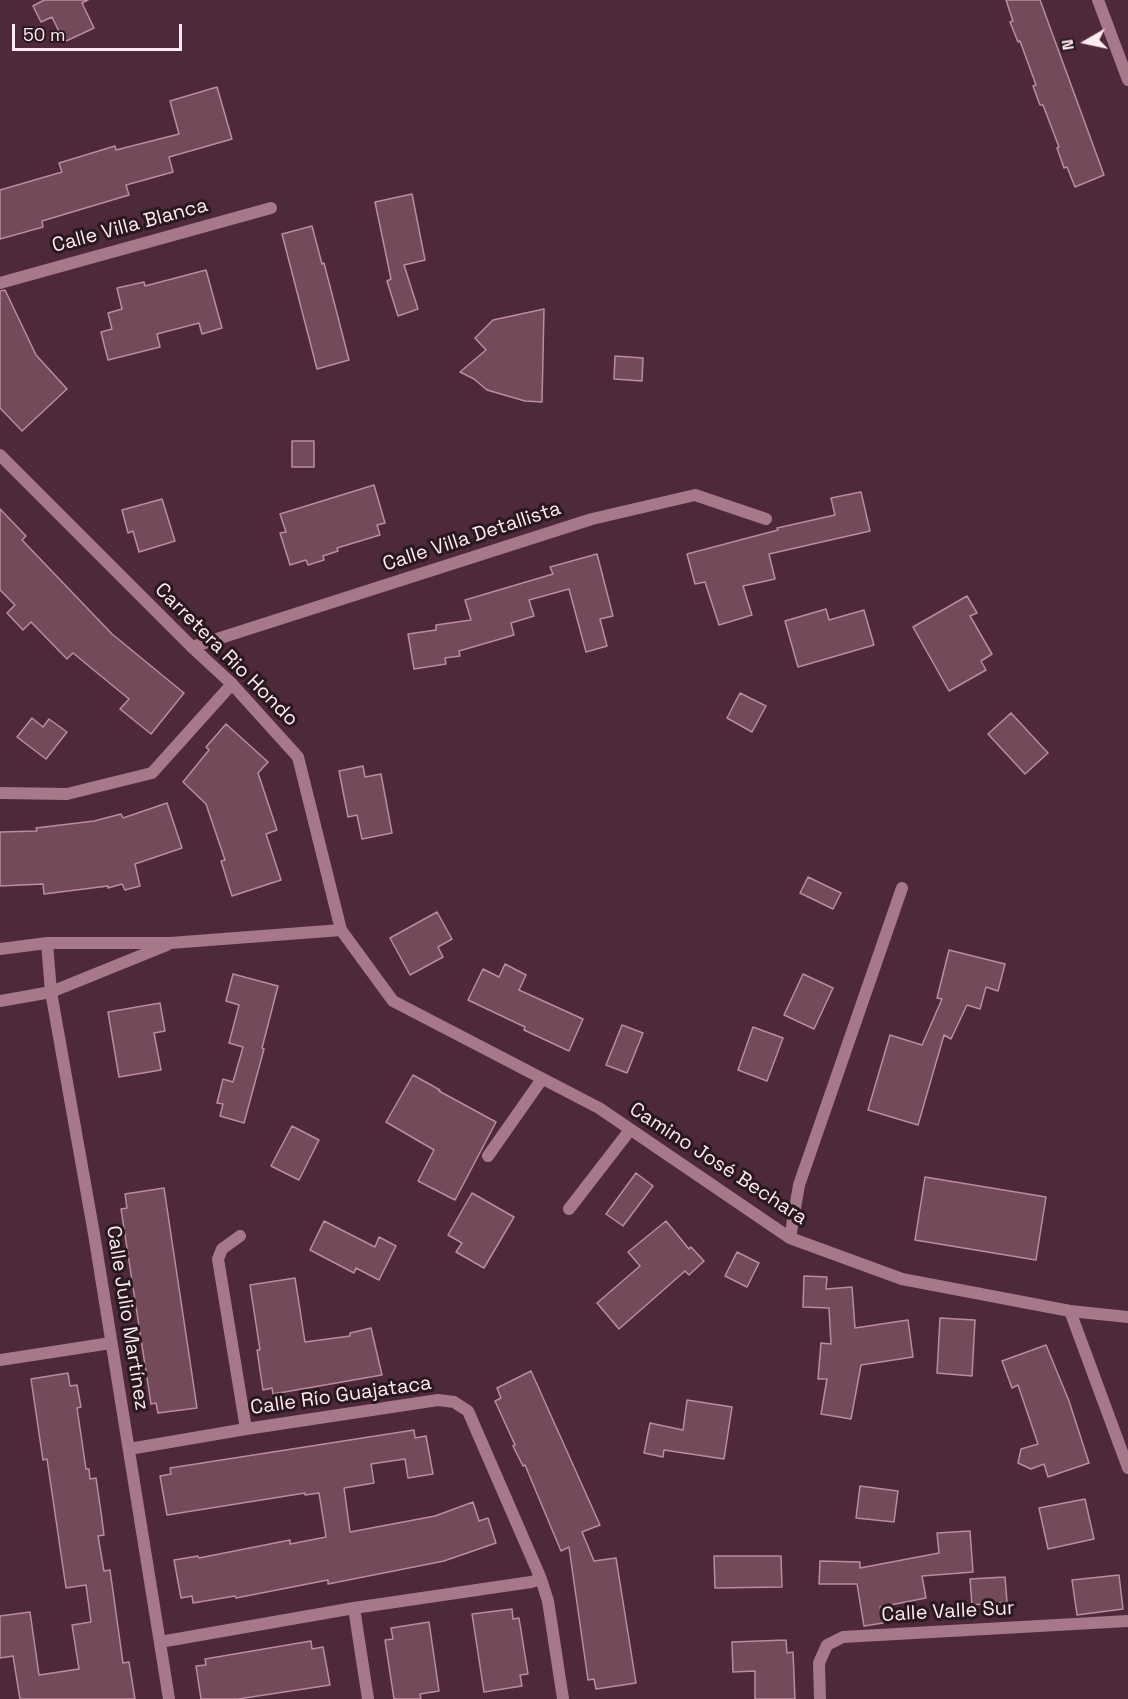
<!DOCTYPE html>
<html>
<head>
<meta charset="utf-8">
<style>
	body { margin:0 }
	#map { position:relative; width:1128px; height:1699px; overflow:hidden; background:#4e2939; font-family:"Space Grotesk",sans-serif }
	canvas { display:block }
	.north { position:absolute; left:1056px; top:12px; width:60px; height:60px; -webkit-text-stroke:4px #29181f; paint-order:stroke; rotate:261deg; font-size:16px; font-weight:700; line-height:24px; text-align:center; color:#feeaf1 }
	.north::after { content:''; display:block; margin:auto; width:21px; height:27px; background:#feeaf1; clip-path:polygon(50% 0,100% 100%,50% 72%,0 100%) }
	.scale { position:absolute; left:12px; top:24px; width:170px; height:27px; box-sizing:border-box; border:3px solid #feeaf1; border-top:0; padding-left:8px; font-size:18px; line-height:21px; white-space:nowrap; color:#feeaf1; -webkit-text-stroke:4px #29181f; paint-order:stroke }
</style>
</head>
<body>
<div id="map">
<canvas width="1128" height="1699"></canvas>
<div class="north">N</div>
<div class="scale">50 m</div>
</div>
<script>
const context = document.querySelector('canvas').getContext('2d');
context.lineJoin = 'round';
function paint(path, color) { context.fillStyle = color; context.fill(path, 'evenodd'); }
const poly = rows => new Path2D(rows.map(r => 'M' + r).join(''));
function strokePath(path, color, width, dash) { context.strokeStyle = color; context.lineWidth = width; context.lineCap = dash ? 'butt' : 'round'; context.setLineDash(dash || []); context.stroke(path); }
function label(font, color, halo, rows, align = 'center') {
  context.font = font + ' "Space Grotesk",sans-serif'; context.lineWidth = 6; context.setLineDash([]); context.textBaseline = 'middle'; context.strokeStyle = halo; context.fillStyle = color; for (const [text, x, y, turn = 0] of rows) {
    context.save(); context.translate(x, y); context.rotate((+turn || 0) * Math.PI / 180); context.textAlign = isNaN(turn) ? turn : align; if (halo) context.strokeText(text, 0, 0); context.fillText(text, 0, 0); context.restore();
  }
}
const building = poly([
	[44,0,88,0,82,3,94,28,64,42,52,17,41,22,33,6,44,0],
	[1006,0,1040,0,1104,175,1075,187,1067,167,1064,168,1057,148,1059,147,1043,105,1040,105,1033,86,1036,85,1020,41,1018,42,1010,22,1013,21,1006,0],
	[217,87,232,139,169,157,173,172,126,185,129,195,42,221,43,227,0,239,0,190,62,172,59,163,115,146,116,150,179,134,170,101,217,87],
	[412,194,425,260,404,265,418,309,398,316,387,281,391,279,375,202,412,194],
	[312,226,322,264,324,263,349,360,317,369,282,234,312,226],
	[206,270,222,328,202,334,199,323,157,334,160,347,108,360,101,332,112,329,108,313,122,309,117,288,144,282,145,286,206,270],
	[5,290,36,355,67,389,22,431,0,408,0,291,5,290],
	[544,309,542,402,525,401,487,390,474,379,460,372,486,350,475,338,493,320,544,309],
	[615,356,643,358,642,381,614,379,615,356],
	[292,441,314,441,314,467,292,467,292,441],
	[374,485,385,523,377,525,380,535,337,548,338,551,323,556,324,560,308,565,306,560,290,565,280,533,286,532,280,514,374,485],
	[861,492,870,531,769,554,775,579,743,586,752,615,719,625,705,582,695,584,687,554,778,530,777,528,835,515,831,498,861,492],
	[162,499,175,541,139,552,133,531,128,533,122,510,162,499],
	[0,509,26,536,22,540,112,634,184,693,151,734,120,709,129,699,73,653,67,659,31,622,23,630,7,613,15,605,0,590,0,509],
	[597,554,613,616,600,619,607,646,586,652,569,589,529,600,534,616,511,623,514,635,459,651,460,656,445,658,446,664,414,669,408,634,436,630,436,625,471,620,465,600,553,574,550,567,597,554],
	[967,596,977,613,970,616,992,654,981,661,986,670,949,691,913,627,967,596],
	[826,609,829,620,864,610,874,645,798,667,785,621,826,609],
	[740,693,766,706,752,732,727,718,740,693],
	[1011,713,1048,753,1025,774,988,734,1011,713],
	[32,718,43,727,49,719,67,732,46,759,17,737,32,718],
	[226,724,268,762,258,773,277,830,266,834,281,880,232,896,221,861,225,860,206,804,183,782,209,750,206,747,226,724],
	[363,766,365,777,381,774,392,833,362,839,357,815,348,817,339,771,363,766],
	[167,803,182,848,135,864,140,886,125,890,122,884,108,888,108,886,44,894,43,884,0,886,0,832,37,831,36,828,94,821,121,814,123,818,167,803],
	[808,877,841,893,833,909,800,893,808,877],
	[437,912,452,939,438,947,443,957,410,975,390,938,437,912],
	[949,950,1005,964,998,991,986,987,980,1009,967,1005,951,1039,944,1035,918,1125,868,1110,890,1035,922,1045,942,999,937,998,949,950],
	[505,964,526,975,519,990,583,1019,569,1051,524,1030,525,1027,468,1000,483,969,499,977,505,964],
	[233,974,278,986,262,1048,264,1049,244,1123,220,1116,223,1104,217,1103,223,1079,233,1082,243,1047,229,1043,239,1005,226,1001,233,974],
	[803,974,833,988,814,1029,784,1015,803,974],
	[160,1003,165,1031,154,1033,161,1070,119,1077,108,1012,160,1003],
	[622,1025,643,1033,627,1073,606,1065,622,1025],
	[753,1027,783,1038,767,1081,738,1070,753,1027],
	[413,1075,440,1090,439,1091,496,1122,455,1200,418,1181,434,1150,386,1122,413,1075],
	[292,1126,319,1140,299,1180,271,1166,292,1126],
	[636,1173,653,1186,623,1226,606,1214,636,1173],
	[925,1177,1046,1197,1036,1260,915,1240,925,1177],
	[164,1188,197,1408,158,1413,156,1403,151,1404,121,1209,127,1208,125,1194,164,1188],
	[472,1193,514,1217,484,1268,456,1252,462,1243,448,1235,472,1193],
	[324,1221,375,1247,379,1237,396,1246,379,1280,356,1268,354,1273,310,1250,324,1221],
	[666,1221,689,1249,691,1247,704,1261,689,1275,685,1271,619,1329,597,1303,640,1266,628,1252,666,1221],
	[737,1252,759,1263,747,1287,725,1276,737,1252],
	[804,1276,827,1277,826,1289,852,1287,855,1328,908,1320,913,1357,861,1365,851,1419,821,1414,827,1379,818,1379,821,1343,831,1344,829,1308,803,1307,804,1276],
	[295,1278,305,1342,350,1336,350,1333,371,1328,382,1375,273,1394,272,1388,263,1390,257,1350,260,1350,250,1285,295,1278],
	[940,1318,975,1320,972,1376,937,1373,940,1318],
	[1046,1345,1069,1401,1089,1463,1048,1477,1044,1464,1031,1469,1018,1463,1021,1449,1038,1444,1018,1385,1012,1388,1002,1361,1046,1345],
	[531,1371,600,1525,582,1532,594,1561,616,1558,636,1683,596,1689,594,1679,588,1680,569,1547,561,1551,525,1465,523,1466,513,1446,515,1445,495,1401,501,1398,497,1388,531,1371],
	[68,1373,70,1386,77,1385,81,1407,77,1408,86,1469,89,1469,90,1479,96,1478,101,1512,104,1535,98,1536,104,1571,110,1570,123,1663,129,1662,135,1699,20,1699,13,1656,0,1658,0,1616,30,1612,39,1675,79,1669,72,1625,91,1622,86,1585,66,1588,47,1459,43,1460,31,1379,68,1373],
	[687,1400,732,1407,724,1459,664,1450,663,1457,644,1453,650,1423,683,1430,687,1400],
	[414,1430,415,1438,426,1436,433,1474,408,1478,405,1459,371,1464,374,1483,344,1488,350,1532,435,1516,473,1502,479,1521,488,1518,496,1543,444,1561,328,1584,328,1580,236,1598,235,1596,193,1603,192,1596,181,1598,174,1560,198,1556,199,1558,290,1540,290,1544,326,1537,319,1493,305,1495,305,1493,167,1515,160,1476,171,1474,170,1468,414,1430],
	[860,1486,898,1491,894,1522,856,1518,860,1486],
	[1085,1499,1094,1539,1048,1549,1039,1508,1085,1499],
	[970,1531,973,1572,922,1576,926,1598,880,1607,883,1623,864,1626,857,1584,819,1584,820,1561,860,1562,860,1568,939,1553,937,1533,970,1531],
	[714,1556,781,1556,782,1587,715,1588,714,1556],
	[1119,1575,1123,1609,1077,1615,1072,1580,1119,1575],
	[1005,1577,1007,1602,972,1605,970,1579,1005,1577],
	[512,1609,513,1619,519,1618,528,1674,520,1675,522,1686,484,1692,472,1614,512,1609],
	[429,1622,439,1691,420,1694,421,1699,394,1699,385,1640,393,1639,391,1628,429,1622],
	[786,1640,787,1653,793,1652,795,1699,755,1699,755,1671,733,1672,732,1642,786,1640],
	[311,1641,312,1649,323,1647,330,1685,238,1699,201,1699,196,1666,206,1665,205,1659,311,1641]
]);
paint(building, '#734a5a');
strokePath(building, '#ba8d9e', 1.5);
strokePath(poly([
	[1098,0,1128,80],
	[0,283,271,208],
	[192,647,592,519,695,495,766,519],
	[0,793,67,794,152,773,232,684],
	[341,930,393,1001,599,1108,790,1238,902,1279,1070,1311,1128,1317],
	[47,943,51,992,94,1234,169,1699],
	[488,1156,542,1079],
	[569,1209,630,1130],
	[240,1236,222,1249,218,1259,246,1429],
	[790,1238,799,1185,902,888],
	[1070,1311,1128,1468],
	[0,1360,111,1343],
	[129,1449,246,1429,438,1400,454,1402,468,1411,541,1579,548,1601,563,1699],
	[354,1608,368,1699],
	[160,1642,354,1608,531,1582,541,1579],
	[820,1699,819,1663,827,1645,843,1637,1128,1621]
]), '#a6788a', 12);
strokePath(poly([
	[0,455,192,647,232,684,298,757,341,930,170,943,47,943,0,949],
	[0,1001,51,992,167,945]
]), '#a6788a', 12);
label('20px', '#feeaf1', '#29181f', [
	["Calle Villa Blanca",130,226,-15],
	["Calle Villa Detallista",472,537,-18],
	["Carretera Rio Hondo",226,655,45],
	["Camino José Bechara",718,1164,33],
	["Calle Julio Martínez",127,1318,81],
	["Calle Río Guajataca",341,1396,-8],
	["Calle Valle Sur",948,1612,-3]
]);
</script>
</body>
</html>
